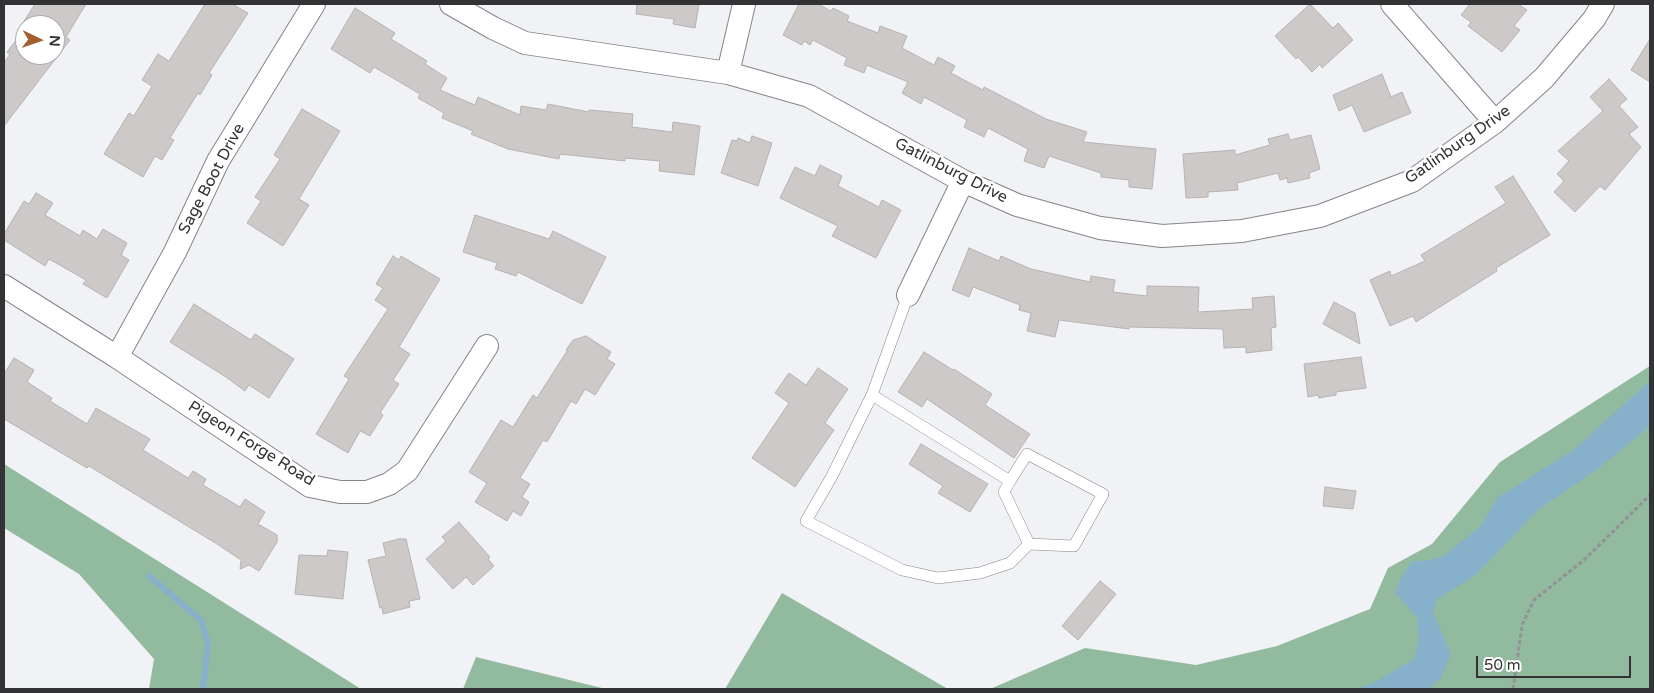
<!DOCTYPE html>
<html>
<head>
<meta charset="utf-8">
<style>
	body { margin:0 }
	#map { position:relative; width:1654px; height:693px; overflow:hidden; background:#f1f2f5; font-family:"Varela Round",sans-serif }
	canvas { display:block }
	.frame { position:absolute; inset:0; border:5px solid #333335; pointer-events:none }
	.north { position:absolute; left:15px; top:15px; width:50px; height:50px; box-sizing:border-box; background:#fff; border:1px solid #adadae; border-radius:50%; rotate:93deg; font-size:14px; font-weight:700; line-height:20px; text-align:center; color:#333335 }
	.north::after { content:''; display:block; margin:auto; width:18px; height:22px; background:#a3602f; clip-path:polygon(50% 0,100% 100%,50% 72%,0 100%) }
	.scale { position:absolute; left:1476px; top:656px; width:155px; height:22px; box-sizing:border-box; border:2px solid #333335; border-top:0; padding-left:6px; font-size:15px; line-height:18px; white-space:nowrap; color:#333335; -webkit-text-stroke:4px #fff; paint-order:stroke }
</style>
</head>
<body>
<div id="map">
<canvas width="1654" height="693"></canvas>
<div class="frame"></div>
<div class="north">N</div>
<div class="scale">50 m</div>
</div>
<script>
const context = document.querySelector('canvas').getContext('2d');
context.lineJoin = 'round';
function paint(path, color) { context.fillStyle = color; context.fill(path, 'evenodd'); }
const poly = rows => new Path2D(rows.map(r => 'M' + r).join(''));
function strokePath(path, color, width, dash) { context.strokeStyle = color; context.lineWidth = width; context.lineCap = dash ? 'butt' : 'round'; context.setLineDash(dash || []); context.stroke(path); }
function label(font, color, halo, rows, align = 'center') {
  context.font = font + ' "Varela Round",sans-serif'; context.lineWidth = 5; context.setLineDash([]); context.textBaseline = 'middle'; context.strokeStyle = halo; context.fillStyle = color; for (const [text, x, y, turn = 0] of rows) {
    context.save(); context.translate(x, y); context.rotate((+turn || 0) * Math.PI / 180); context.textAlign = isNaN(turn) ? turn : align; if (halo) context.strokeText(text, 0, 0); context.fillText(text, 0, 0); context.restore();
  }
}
paint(poly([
	[1650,366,1650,689,990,689,1085,648,1196,665,1277,646,1370,609,1388,568,1432,544,1500,462],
	[4,464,361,689,149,689,154,659,79,574,4,528],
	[782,593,948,689,725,689],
	[476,657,606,689,463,689]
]), '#91ba9f');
paint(poly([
	[1650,381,1650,426,1599,468,1539,509,1476,575,1437,599,1433,612,1451,654,1441,678,1428,689,1355,689,1372,684,1414,659,1419,639,1417,617,1395,593,1403,574,1413,561,1425,561,1444,556,1481,526,1497,498,1572,451]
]), '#87b0cb');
strokePath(poly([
	[149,576,201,620,208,644,203,689]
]), '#87b0cb', 6);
const building = poly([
	[35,4,86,4,66,37,70,40,4,126,4,63,10,54,7,52,25,29,25,55,55,55,55,25,27,25,23,23,35,4],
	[205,4,232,4,248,13,209,73,212,75,200,95,198,93,170,138,174,140,162,160,155,156,143,177,104,154,126,118,129,113,134,116,152,86,142,80,158,54,169,61,205,4],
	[637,4,699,4,695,28,673,24,674,19,636,14,637,4],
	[799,4,818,4,831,11,833,8,849,16,847,21,878,33,880,26,907,36,902,48,934,65,938,57,955,66,951,73,983,90,984,87,1046,119,1087,132,1083,142,1156,149,1152,189,1129,187,1129,180,1101,177,1101,173,1049,156,1044,168,1024,161,1028,149,988,128,984,137,964,127,967,120,924,97,921,104,902,93,908,82,867,65,864,73,844,65,847,58,813,40,810,45,804,41,802,45,783,35,799,4],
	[1310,4,1333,28,1338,23,1353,40,1322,68,1320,64,1312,72,1298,57,1296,59,1275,36,1310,4],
	[1470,4,1518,4,1527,10,1514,26,1520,30,1502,52,1468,26,1471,22,1461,15,1470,4],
	[355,8,395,33,391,39,427,61,425,64,447,78,440,90,475,105,478,97,520,115,521,106,546,110,548,104,589,112,589,110,633,114,632,127,672,132,673,122,700,126,694,175,659,171,660,161,625,158,625,161,560,154,559,159,508,149,471,134,473,131,442,118,444,113,418,98,420,94,374,67,370,73,331,49,355,8],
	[1650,39,1650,82,1631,70,1650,39],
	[1382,74,1391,97,1402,92,1411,113,1364,132,1352,105,1339,111,1333,95,1382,74],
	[1609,79,1627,99,1619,106,1638,127,1629,134,1641,147,1605,190,1600,186,1575,212,1554,192,1564,181,1557,174,1569,161,1558,151,1603,111,1590,97,1609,79],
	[302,109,340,131,299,199,309,205,283,246,247,223,261,201,255,197,280,159,274,155,302,109],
	[1288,134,1290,140,1311,135,1320,169,1309,173,1310,178,1288,183,1287,178,1280,180,1278,173,1237,183,1238,190,1208,192,1208,197,1186,198,1183,154,1235,150,1235,155,1270,145,1268,139,1288,134],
	[752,136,772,143,758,186,721,173,732,140,737,141,738,138,750,143,752,136],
	[820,165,842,176,838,186,879,207,882,200,901,210,876,258,832,236,838,226,780,198,795,167,815,176,820,165],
	[1513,176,1550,235,1496,268,1497,271,1416,322,1413,316,1390,326,1370,280,1390,271,1391,276,1425,261,1421,255,1506,203,1495,187,1513,176],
	[36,193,53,203,45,215,80,236,83,230,97,239,103,229,127,243,121,255,129,260,107,298,83,284,86,280,49,259,45,266,4,240,4,234,24,201,29,204,36,193],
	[475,215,549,239,553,231,606,257,582,304,518,272,516,276,495,269,497,263,463,252,475,215],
	[969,248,999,261,1001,256,1031,269,1090,282,1091,276,1115,280,1113,292,1147,296,1147,286,1199,287,1198,312,1253,309,1252,298,1274,296,1276,327,1271,328,1272,350,1246,353,1246,347,1224,348,1223,329,1129,327,1129,329,1059,320,1055,337,1027,331,1031,313,1019,310,1020,305,973,287,969,297,952,290,969,248],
	[393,256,399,260,401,256,440,279,399,347,410,354,393,380,399,384,380,413,383,415,370,436,360,431,348,453,316,434,349,379,344,376,388,309,375,300,383,288,376,284,393,256],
	[1334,302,1355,313,1360,344,1323,324,1334,302],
	[194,304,251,340,255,334,294,359,269,398,249,385,245,391,226,377,170,342,194,304],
	[586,336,611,352,607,359,615,364,595,395,585,389,576,404,571,401,547,442,543,440,520,478,530,484,522,497,529,502,521,516,513,511,507,521,475,502,487,483,469,472,501,420,513,427,533,395,537,398,567,351,566,350,573,340,586,336],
	[924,352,953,370,954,369,992,394,985,405,1030,434,1014,458,927,399,922,407,898,392,924,352],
	[1361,357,1366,388,1336,392,1336,395,1319,398,1318,395,1308,397,1304,364,1361,357],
	[14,358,34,370,27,382,52,398,50,401,87,424,96,408,150,439,143,450,188,478,193,471,206,479,203,485,240,507,245,499,265,512,258,524,277,535,277,542,259,571,249,565,240,569,241,560,217,544,89,466,87,468,4,419,4,374,14,358],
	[818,368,848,389,825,423,834,430,795,487,752,458,789,403,775,393,789,373,806,385,818,368],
	[921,444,988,484,970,512,938,493,943,486,909,464,921,444],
	[1325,487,1356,491,1353,509,1323,506,1325,487],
	[459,522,490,557,488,559,494,566,473,585,466,577,453,589,426,559,446,541,442,537,459,522],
	[399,539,406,539,420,599,409,601,410,607,383,614,382,607,380,608,368,560,386,556,383,543,399,539],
	[328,550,348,552,343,599,295,594,299,555,327,556,328,550],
	[1100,581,1116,594,1078,640,1062,626,1100,581]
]);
paint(building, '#cdc9c8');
strokePath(building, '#b6b2b1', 1);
const lane = poly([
	[908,295,872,395,832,476,806,521,902,570,938,578,980,573,1010,563,1029,544],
	[872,395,1010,481,1027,454,1103,494,1074,546,1029,544,1004,492,1010,481]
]);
const street = poly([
	[451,4,493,28,525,43,728,73,809,96,963,181,1017,205,1100,228,1162,236,1242,231,1320,216,1412,181,1495,122,1544,78,1594,19,1603,4],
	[1392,4,1495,122],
	[728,73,744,4],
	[4,286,117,357,310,486,340,492,367,492,389,484,407,471,487,346],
	[908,295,963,181],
	[117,357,175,252,218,161,314,4]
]);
strokePath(lane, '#848588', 12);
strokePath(street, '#848588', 24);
strokePath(poly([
	[1513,689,1522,625,1534,600,1584,560,1650,495]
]), '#929295', 3, [4, 2.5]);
strokePath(lane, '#fff', 11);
strokePath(street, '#fff', 22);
label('16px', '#333335', '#fff', [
	["Gatlinburg Drive",1458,145,-35],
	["Gatlinburg Drive",951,171,27],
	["Sage Boot Drive",212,179,-62],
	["Pigeon Forge Road",251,444,32]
]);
</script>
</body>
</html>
